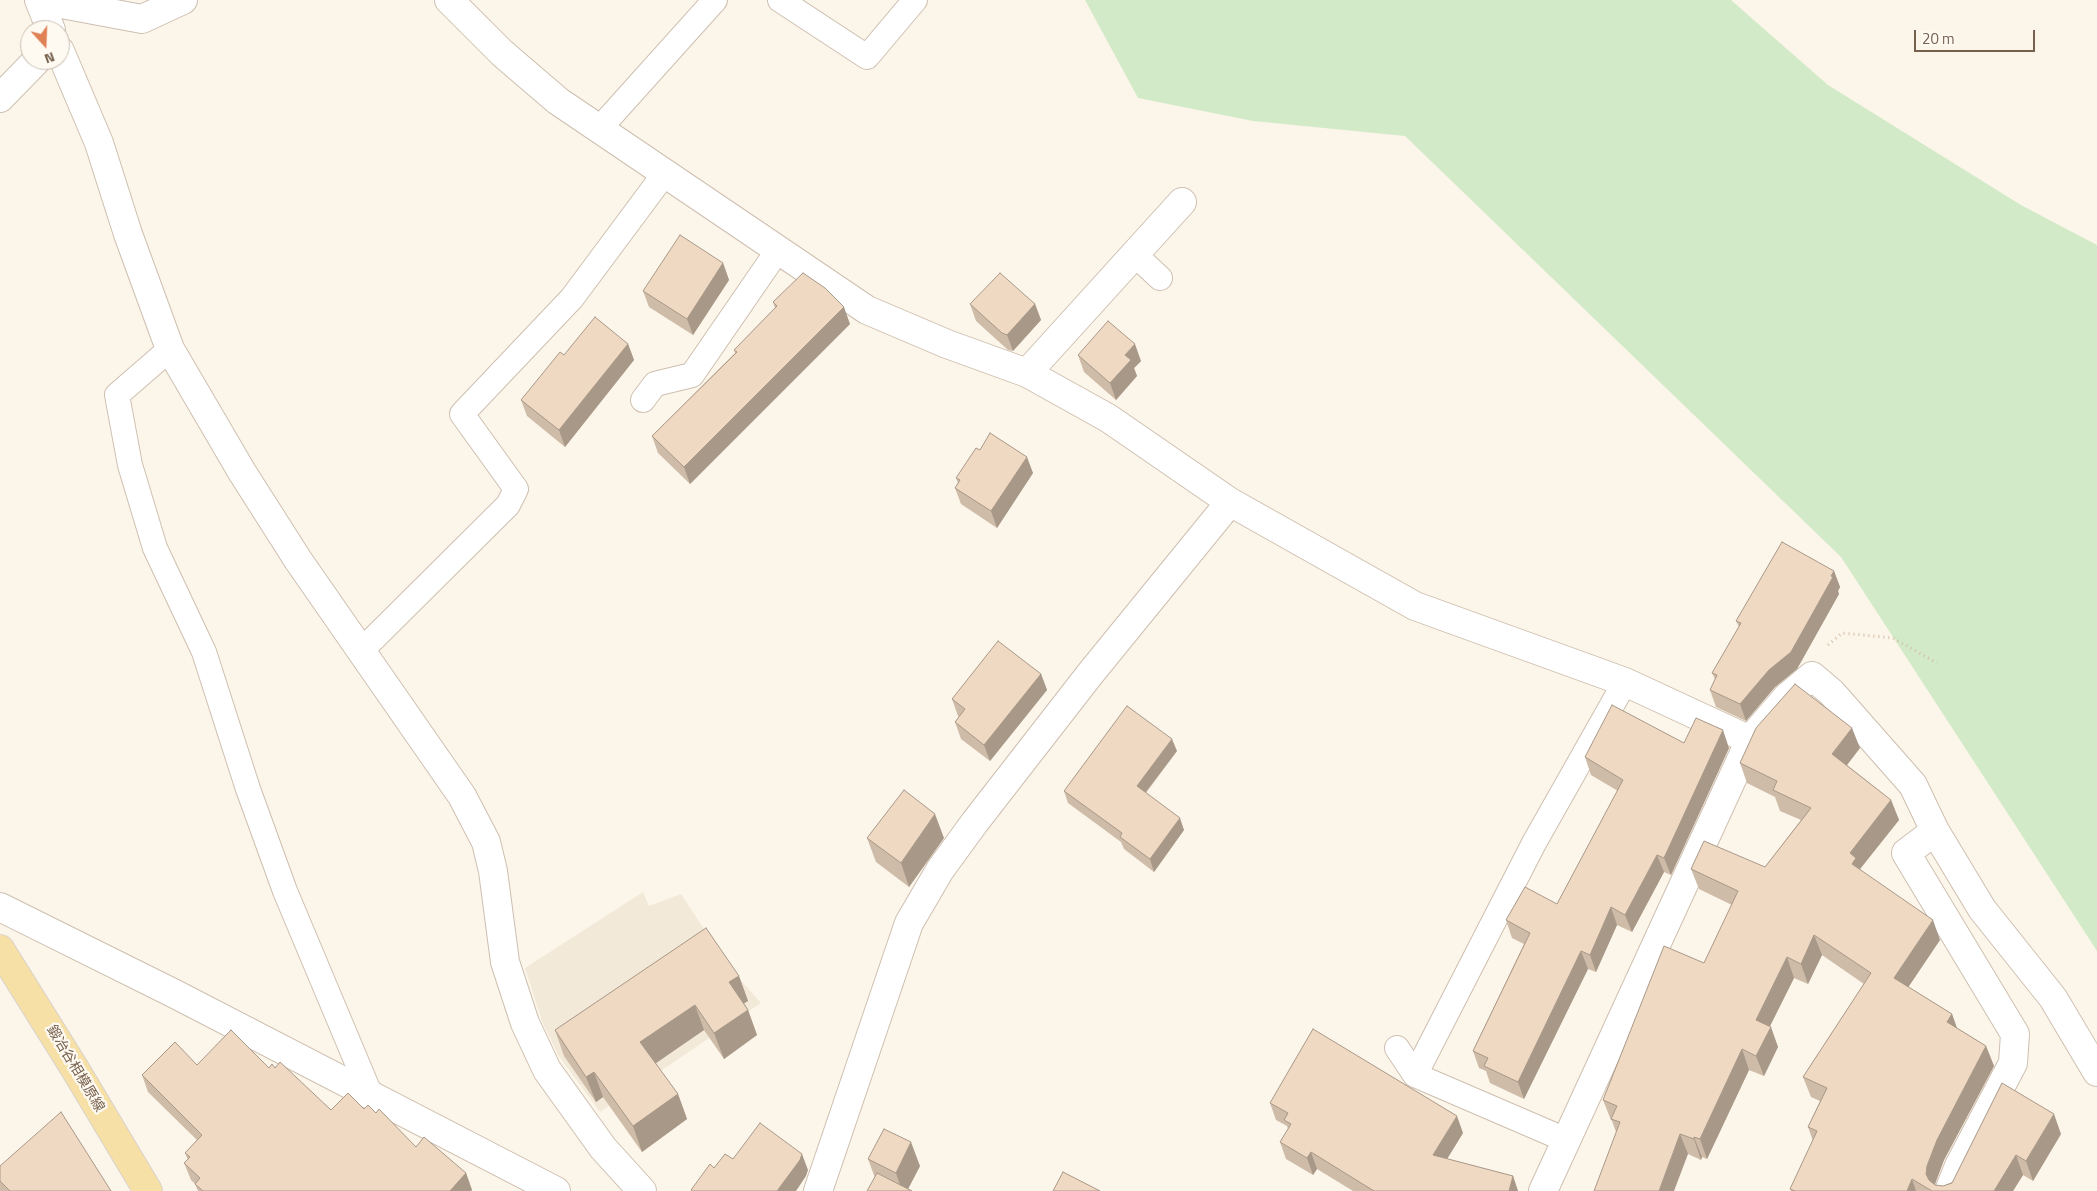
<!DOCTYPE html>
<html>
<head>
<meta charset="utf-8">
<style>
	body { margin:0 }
	#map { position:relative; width:2097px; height:1191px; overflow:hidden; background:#fcf6ea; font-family:"Titillium Web",sans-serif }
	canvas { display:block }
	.north { position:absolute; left:20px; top:20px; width:50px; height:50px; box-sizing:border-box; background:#fefaf1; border:1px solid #c8bcb0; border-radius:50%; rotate:160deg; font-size:14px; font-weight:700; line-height:20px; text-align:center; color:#76604e }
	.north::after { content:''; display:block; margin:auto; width:18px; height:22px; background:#e08055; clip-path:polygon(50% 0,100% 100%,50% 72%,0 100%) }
	.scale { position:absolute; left:1914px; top:30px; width:121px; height:22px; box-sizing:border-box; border:2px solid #76604e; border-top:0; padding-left:6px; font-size:15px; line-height:18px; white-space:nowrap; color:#76604e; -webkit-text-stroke:4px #fefaf1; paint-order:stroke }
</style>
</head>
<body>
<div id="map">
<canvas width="2097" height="1191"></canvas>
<div class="north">N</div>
<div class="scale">20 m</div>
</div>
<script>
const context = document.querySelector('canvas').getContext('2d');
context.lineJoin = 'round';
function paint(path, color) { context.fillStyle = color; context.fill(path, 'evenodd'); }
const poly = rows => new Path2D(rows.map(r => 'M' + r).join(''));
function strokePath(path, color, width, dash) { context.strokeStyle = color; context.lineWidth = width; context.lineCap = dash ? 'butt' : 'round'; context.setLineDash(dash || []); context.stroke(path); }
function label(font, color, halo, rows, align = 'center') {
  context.font = font + ' "Titillium Web","Noto Sans JP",sans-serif'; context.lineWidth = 4.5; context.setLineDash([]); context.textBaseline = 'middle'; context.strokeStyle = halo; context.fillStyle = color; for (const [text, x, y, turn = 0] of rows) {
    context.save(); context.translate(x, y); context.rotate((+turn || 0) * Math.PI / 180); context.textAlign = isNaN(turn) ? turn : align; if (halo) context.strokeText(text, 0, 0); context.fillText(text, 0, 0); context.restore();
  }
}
paint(poly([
	[643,892,649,906,681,894,729,967,761,1003,600,1112,558,1055,542,1021,525,968]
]), '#f3e9d9');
paint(poly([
	[1085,0,1731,0,1828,85,2021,205,2097,245,2097,951,1841,557,1405,136,1253,121,1138,98]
]), '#d3eac8');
const lane = poly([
	[780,0,867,57,915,0],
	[600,128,715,0],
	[1134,254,1160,278],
	[170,349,117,395,130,465,155,548,204,652,248,789,285,891,371,1096],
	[643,400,655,384,692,375,778,250],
	[362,650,508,505,516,489,462,414,572,298,665,173],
	[1397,1048,1415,1075,1566,1140],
	[1415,1075,1534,843,1625,682]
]);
const street = poly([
	[39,0,51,30],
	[40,0,142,19,183,0],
	[449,0,502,53,558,101,867,310,947,344,1027,373,1108,418,1230,502,1415,606,1625,682,1750,740,1787,697,1812,676,1832,693,1913,785,1935,831,1982,909,2053,998,2097,1072],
	[60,51,99,143,128,234,170,349,242,472,298,560,462,796,486,842,493,871,505,962,525,1023,547,1070,603,1148,642,1191],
	[0,98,37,60],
	[1027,373,1182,202],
	[1935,831,1906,853,2015,1034,2013,1063,1959,1166,1949,1191],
	[0,907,175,994,556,1191],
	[818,1191,909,923,940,870,975,822,1090,674,1230,502],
	[1543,1191,1750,740]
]);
const primary = poly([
	[0,949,75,1069,148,1191]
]);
strokePath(lane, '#cebfb0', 26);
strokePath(street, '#cebfb0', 30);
strokePath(primary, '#d9d2cd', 30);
strokePath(poly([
	[1828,645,1842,633,1893,638,1937,663]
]), '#d6bca5', 3, [1, 4]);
strokePath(lane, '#fff', 24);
strokePath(street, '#fff', 28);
strokePath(primary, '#f7e0a6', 28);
paint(poly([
	[723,263,729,280,693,335,649,307,643,291],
	[773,302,850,324,690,484,658,453,652,436,735,353,734,350,775,308],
	[970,304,1035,304,1041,320,1013,351,1008,350,976,321],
	[628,344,634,360,565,447,527,416,521,400],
	[1078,355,1141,361,1134,368,1137,376,1116,400,1084,372],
	[980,450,1033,473,997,528,961,504,955,488,958,483,956,478],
	[1834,571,1840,587,1838,591,1839,594,1797,669,1775,687,1746,721,1716,707,1710,690,1715,679,1712,673,1739,627,1736,621],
	[1041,674,1047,690,990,761,961,739,955,722,959,717,958,716,952,699],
	[1684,743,1729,748,1671,875,1664,872,1632,932,1617,925,1596,972,1588,969,1524,1099,1490,1083,1486,1071,1479,1068,1473,1051,1524,944,1512,938,1506,920,1557,904,1618,791,1591,775,1585,757],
	[1860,748,1847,765,1891,800,1899,820,1860,869,1940,940,1908,987,1952,1014,1957,1028,1986,1046,1994,1066,1944,1160,1935,1185,1943,1186,2061,1134,2033,1181,2023,1175,2013,1191,1791,1191,1790,1189,1813,1141,1808,1127,1820,1101,1811,1097,1803,1077,1864,984,1822,955,1808,984,1794,978,1770,1026,1778,1047,1764,1076,1749,1070,1707,1159,1702,1157,1701,1160,1688,1154,1616,1132,1612,1121,1611,1120,1603,1100,1704,963,1732,905,1699,889,1691,869,1765,867,1801,820,1780,811,1775,797,1747,783,1740,763],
	[1177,751,1146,793,1184,830,1154,872,1124,849,1121,842,1068,803,1064,791],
	[867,838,944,838,909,887,876,862],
	[739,976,748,1001,744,1003,748,1010,757,1035,724,1059,704,1030,655,1063,678,1094,687,1119,642,1152,603,1097,596,1102,564,1056,555,1030],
	[197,1065,275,1068,331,1110,364,1109,376,1113,416,1147,466,1173,472,1190,471,1191,198,1191,195,1184,191,1180,184,1163,188,1160,185,1153,197,1140,148,1092,142,1075],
	[1270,1103,1463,1133,1447,1159,1513,1176,1518,1191,1353,1191,1317,1169,1313,1175,1286,1159,1280,1142,1288,1129,1287,1126,1276,1120],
	[868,1159,920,1166,908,1189,875,1178],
	[0,1166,111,1191,0,1191]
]), '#cebba8');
paint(poly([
	[723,263,729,280,693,335,687,319],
	[1035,304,1041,320,1013,351,1007,335],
	[844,307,850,324,690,484,684,467],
	[628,344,634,360,565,447,559,430],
	[1135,344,1141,361,1134,368,1137,376,1116,400,1110,383,1125,355],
	[1027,457,1033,473,997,528,991,511],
	[1834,571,1840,587,1838,591,1839,594,1797,669,1775,687,1746,721,1740,704,1831,576],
	[1041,674,1047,690,990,761,984,745],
	[1852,728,1860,748,1840,774,1832,754],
	[1723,730,1729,748,1671,875,1664,858],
	[1172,739,1177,751,1141,798,1137,786],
	[1891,800,1899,820,1860,869,1852,864,1850,853],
	[935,814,944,838,909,887,901,863],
	[1180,818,1184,830,1154,872,1150,859],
	[1657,855,1664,872,1632,932,1625,915],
	[1611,907,1617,925,1596,972,1590,955],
	[1933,920,1940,940,1901,998,1894,978],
	[1814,935,1822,955,1808,984,1801,964],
	[1581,951,1588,969,1524,1099,1518,1082],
	[1787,957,1794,978,1763,1040,1756,1020],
	[739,976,748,1001,738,1007,729,982],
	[695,1005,704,1030,649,1068,640,1042],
	[748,1010,757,1035,724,1059,714,1033],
	[1952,1014,1959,1034,1947,1022],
	[1771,1027,1778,1047,1764,1076,1756,1056],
	[1986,1046,1994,1066,1944,1160,1934,1186,1934,1191,1926,1174,1927,1166,1937,1140],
	[1742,1049,1749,1070,1707,1159,1700,1139],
	[594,1072,603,1097,596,1102,586,1077],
	[678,1094,687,1119,642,1152,633,1126],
	[2054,1114,2061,1134,2033,1181,2026,1161],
	[1457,1116,1463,1133,1439,1172,1433,1155],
	[1680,1134,1688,1154,1674,1191,1659,1191],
	[1694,1137,1702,1157,1701,1160,1694,1139],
	[911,1142,920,1166,907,1191,902,1191,896,1173],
	[1311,1152,1317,1169,1313,1175,1307,1158],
	[802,1154,808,1170,806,1176,796,1191,777,1191],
	[2016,1155,2023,1175,2013,1191,1994,1191],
	[466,1173,472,1190,471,1191,450,1191],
	[1513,1176,1518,1191,1509,1191],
	[1912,1179,1916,1191,1907,1191]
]), '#a89888');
const building = poly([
	[680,235,723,263,687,319,643,291,680,235],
	[803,273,825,288,844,307,684,467,652,436,737,352,734,350,777,306,773,302,803,273],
	[1000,273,1035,304,1007,335,1002,333,970,304,1000,273],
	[595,317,628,344,559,430,521,400,560,352,564,355,595,317],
	[1108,321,1135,344,1125,355,1131,360,1110,383,1078,355,1108,321],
	[990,433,1027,457,991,511,955,488,960,480,956,478,976,448,980,450,990,433],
	[1782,542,1834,571,1831,576,1833,577,1791,652,1769,670,1740,704,1710,690,1717,675,1712,673,1741,623,1736,621,1782,542],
	[998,641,1041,674,984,745,955,722,965,709,952,699,998,641],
	[1795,684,1852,728,1832,754,1891,800,1850,853,1856,858,1852,864,1933,920,1894,978,1952,1014,1947,1022,1986,1046,1937,1140,1927,1166,1926,1174,1929,1180,1935,1185,1943,1186,1952,1183,2002,1083,2054,1114,2026,1161,2016,1155,1994,1191,1932,1191,1912,1179,1907,1191,1795,1191,1790,1189,1817,1131,1808,1127,1827,1088,1803,1077,1871,973,1814,935,1801,964,1787,957,1756,1020,1771,1027,1756,1056,1742,1049,1700,1139,1694,1137,1694,1139,1680,1134,1659,1191,1594,1191,1620,1122,1611,1119,1617,1106,1603,1100,1664,946,1704,963,1738,891,1691,869,1704,841,1765,867,1811,808,1773,790,1777,781,1740,763,1756,728,1795,684],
	[1612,705,1684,743,1696,718,1723,730,1664,858,1657,855,1625,915,1611,907,1590,955,1581,951,1518,1082,1484,1066,1488,1058,1473,1051,1530,933,1506,920,1525,887,1557,904,1623,780,1585,757,1612,705],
	[1127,706,1172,739,1137,786,1180,818,1150,859,1120,837,1122,833,1064,791,1127,706],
	[904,790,935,814,901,863,867,838,904,790],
	[706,928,739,976,729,982,748,1010,714,1033,695,1005,640,1042,678,1094,633,1126,594,1072,586,1077,555,1030,706,928],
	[1313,1029,1457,1116,1433,1155,1513,1176,1509,1191,1374,1191,1311,1152,1307,1158,1280,1142,1291,1124,1284,1120,1288,1113,1270,1103,1313,1029],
	[231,1030,269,1068,272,1064,275,1068,280,1062,331,1110,348,1093,364,1109,368,1105,376,1113,379,1109,416,1147,424,1137,466,1173,450,1191,203,1191,195,1184,200,1178,184,1163,190,1157,185,1153,202,1135,142,1075,175,1042,197,1065,231,1030],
	[61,1112,111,1191,10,1191,0,1181,0,1166,61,1112],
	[760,1123,802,1154,800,1160,777,1191,693,1191,691,1190,710,1164,714,1168,725,1154,733,1159,760,1123],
	[884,1129,911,1142,896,1173,868,1159,884,1129],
	[1063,1172,1100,1191,1053,1191,1063,1172],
	[877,1173,912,1191,867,1191,877,1173]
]);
paint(building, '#f0d9c3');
strokePath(building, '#a89888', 1);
label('14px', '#76604e', '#fefaf1', [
	["鍛冶谷相模原線",75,1069,59]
]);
</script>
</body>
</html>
